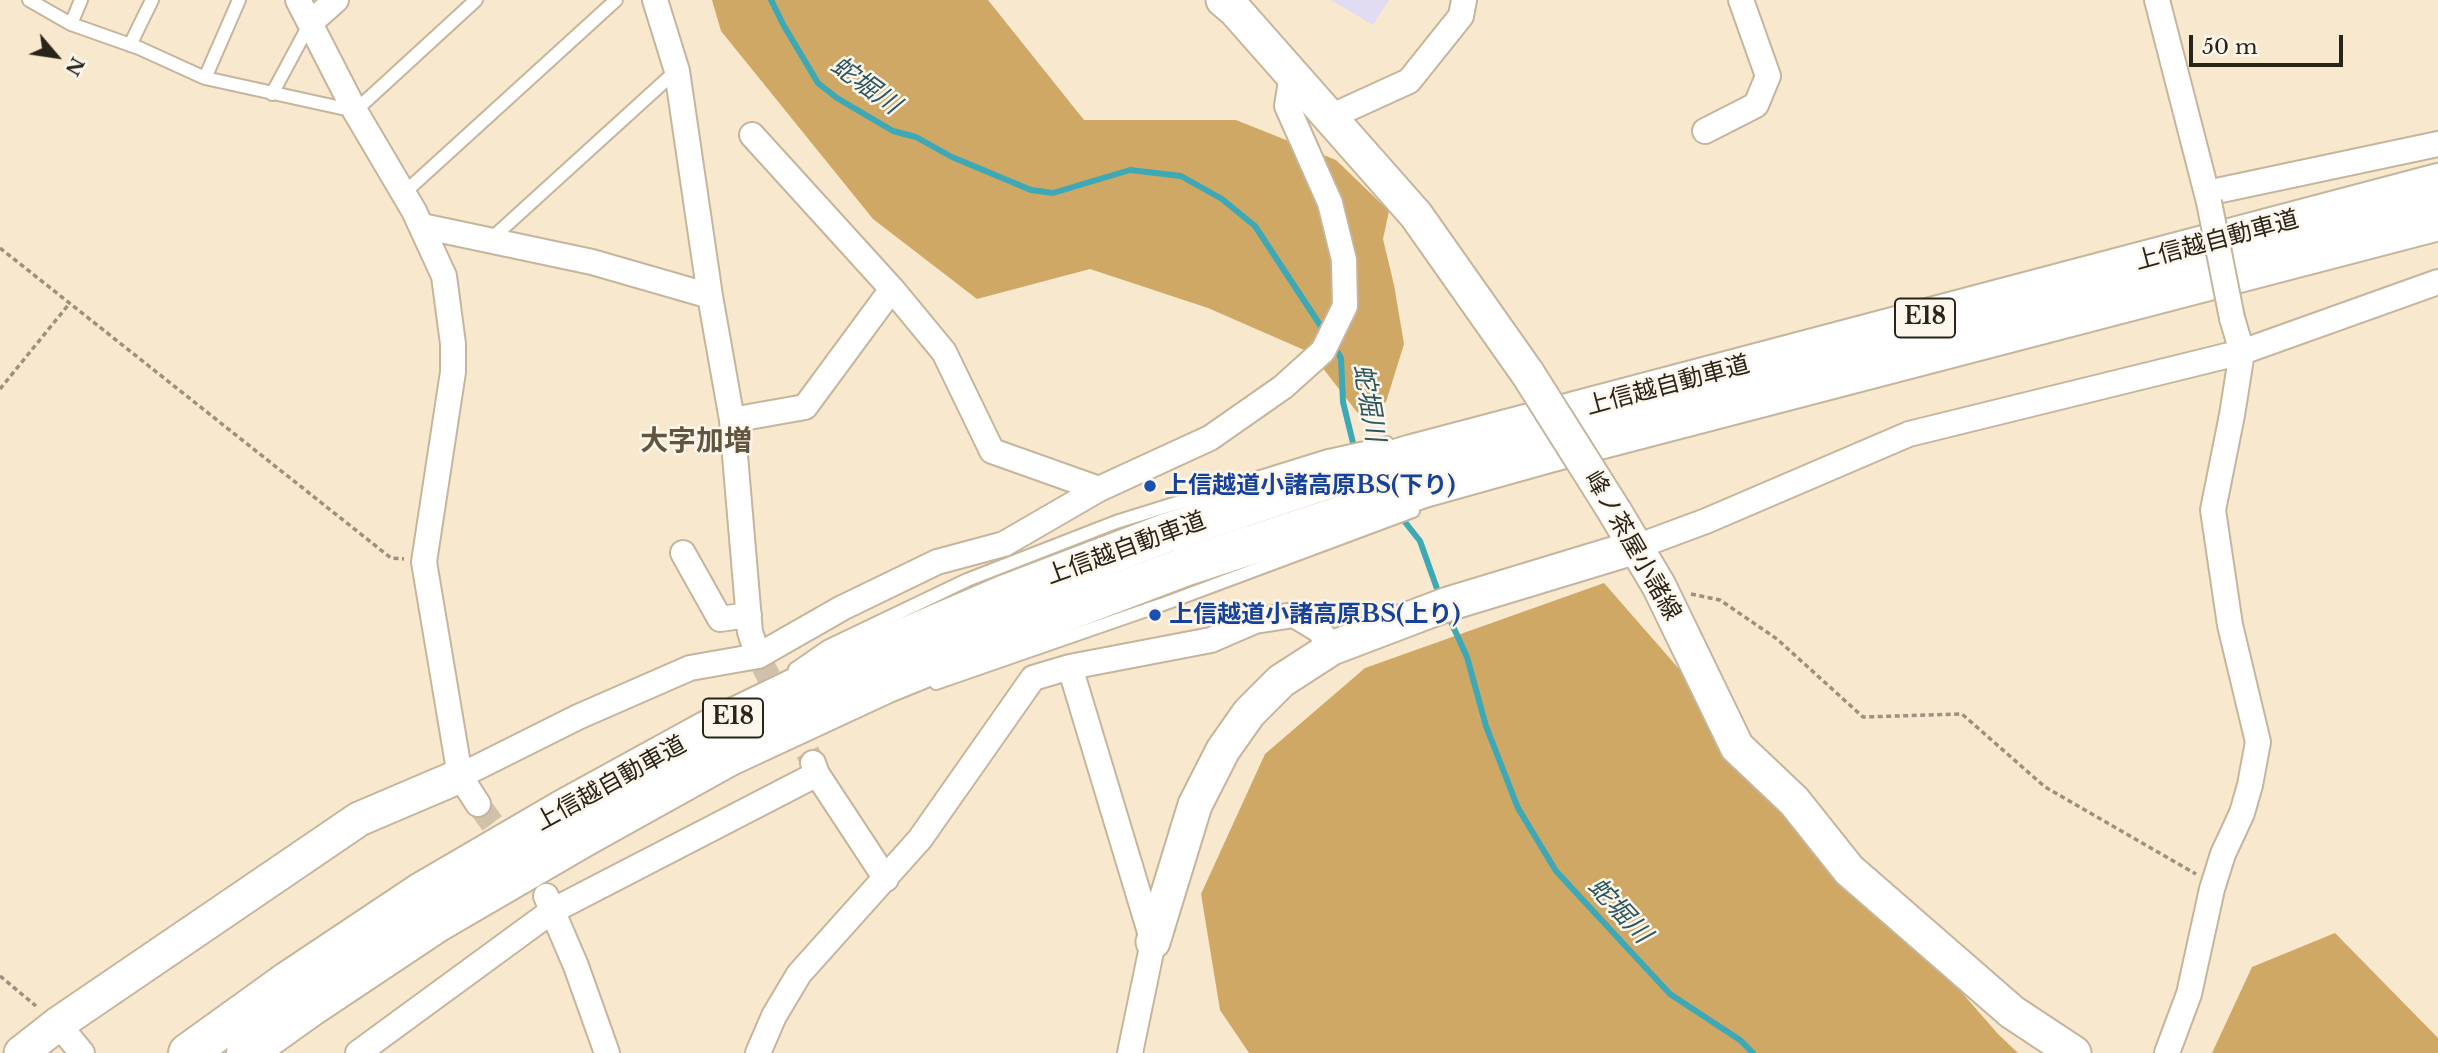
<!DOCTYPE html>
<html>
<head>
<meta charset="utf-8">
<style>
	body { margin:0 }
	#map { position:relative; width:2438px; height:1053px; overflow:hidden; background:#f8e8ce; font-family:"Libre Baskerville",serif }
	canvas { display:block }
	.north { position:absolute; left:21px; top:21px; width:70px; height:70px; -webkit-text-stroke:5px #fdf6ec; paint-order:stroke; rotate:119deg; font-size:19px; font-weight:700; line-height:28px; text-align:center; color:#29241a }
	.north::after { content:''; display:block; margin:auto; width:24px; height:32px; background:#29241a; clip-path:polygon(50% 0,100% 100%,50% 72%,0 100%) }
	.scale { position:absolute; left:2189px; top:35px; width:154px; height:32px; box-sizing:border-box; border:4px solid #29241a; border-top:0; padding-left:9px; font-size:21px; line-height:24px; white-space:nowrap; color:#29241a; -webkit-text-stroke:5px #fdf6ec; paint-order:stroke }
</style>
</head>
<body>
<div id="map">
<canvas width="2438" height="1053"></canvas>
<div class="north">N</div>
<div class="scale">50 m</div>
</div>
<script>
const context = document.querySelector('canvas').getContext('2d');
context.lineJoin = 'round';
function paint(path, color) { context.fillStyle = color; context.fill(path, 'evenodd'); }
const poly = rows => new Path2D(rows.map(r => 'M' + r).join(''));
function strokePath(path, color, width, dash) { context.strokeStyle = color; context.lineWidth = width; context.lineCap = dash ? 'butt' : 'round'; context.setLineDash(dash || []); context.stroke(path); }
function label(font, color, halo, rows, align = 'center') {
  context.font = font + ' "Libre Baskerville","Noto Sans JP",serif'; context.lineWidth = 5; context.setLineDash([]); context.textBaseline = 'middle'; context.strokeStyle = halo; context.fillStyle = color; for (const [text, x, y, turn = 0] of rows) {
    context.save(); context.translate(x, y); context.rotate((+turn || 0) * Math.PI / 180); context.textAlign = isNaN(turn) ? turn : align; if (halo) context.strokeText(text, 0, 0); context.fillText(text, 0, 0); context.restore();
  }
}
paint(poly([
	[1331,0,1389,0,1373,25]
]), '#e1dcf2');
paint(poly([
	[712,0,988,0,1084,120,1236,120,1336,160,1389,211,1383,239,1394,285,1404,344,1386,402,1360,416,1311,353,1208,308,1090,269,977,299,873,219,721,31],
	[1604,583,1998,1034,2018,1053,1249,1053,1220,1010,1201,894,1265,754,1365,668],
	[2335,933,2438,1038,2438,1053,2212,1053,2252,967]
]), '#d0a865');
strokePath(poly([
	[771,0,784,26,818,83,837,98,893,131,916,137,952,157,1031,190,1053,193,1130,170,1181,176,1222,199,1255,226,1324,331],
	[1334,346,1341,358,1343,402,1355,451],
	[1401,517,1420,541,1440,597],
	[1447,613,1467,657,1486,726,1518,808,1556,871,1670,994,1740,1040,1753,1053]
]), '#3da8b6', 6);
strokePath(poly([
	[758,656,813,763],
	[478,804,515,854]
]), '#cfc1aa', 24, [24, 12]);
const lane = poly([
	[29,0,71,24,139,48,205,78,355,111,476,0],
	[71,24,81,0],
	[130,45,152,0],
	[205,78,239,0],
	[272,94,310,23],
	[404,193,616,0],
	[490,240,676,71],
	[795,669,827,647,967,580,1116,522,1328,456,1387,443],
	[936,683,1161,605,1413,511]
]);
const street = poly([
	[298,0,355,111,414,211,444,276,453,344,453,372,424,562,460,776,478,804],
	[655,0,677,71,710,296,732,420,750,632,758,656],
	[2157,0,2209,202],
	[310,23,336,0],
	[1328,118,1409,81,1461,16,1464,0],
	[1705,131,1756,105,1768,76,1741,0],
	[752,135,892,289],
	[2207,193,2438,144],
	[422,226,592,262,710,296],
	[732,420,805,407,892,289,944,352,992,451,1099,489],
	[1636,547,1706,521,1909,434,2242,352,2438,282],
	[683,553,720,619,749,615],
	[1070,667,1153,942,1130,1053],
	[813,763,817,774,886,879],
	[460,776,578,717,690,668,758,656,842,608,937,562,1004,544,1099,489,1210,438,1283,387,1323,351,1345,306,1344,260,1330,203,1287,106,1292,75],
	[546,896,576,966,607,1053],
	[58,1024,82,1053],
	[358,1053,552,911,817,774],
	[758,1053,774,1016,799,974,920,839,1033,678,1070,667,1211,640,1255,621,1294,615,1319,630,1332,648],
	[2167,1053,2189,994,2212,889,2223,854,2242,813,2250,785,2258,742,2230,625,2213,510,2232,415,2242,352,2232,318]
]);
const secondary = poly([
	[1223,0,1236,11,1416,215,1528,374],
	[1615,512,1659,586,1737,747,1794,801,1849,870,2012,1012,2074,1053],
	[1153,942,1195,805,1223,750,1249,713,1281,681,1332,648,1448,604,1636,547],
	[21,1053,58,1024,359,819,460,776]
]);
const highway = poly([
	[188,1053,288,981,420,893,564,809,708,730,859,657,1006,594,1166,533,1326,480,1412,454,2438,183],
	[246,1053,309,1008,438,922,584,837,730,756,885,684,1023,628,1184,567,1424,488,1549,453,2438,221]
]);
strokePath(lane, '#c5b59d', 16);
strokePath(street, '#c5b59d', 28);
strokePath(secondary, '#c5b59d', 37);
strokePath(highway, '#c5b59d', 42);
strokePath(poly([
	[0,248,391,558,404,559],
	[0,389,69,304],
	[1691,594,1720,600,1777,639,1863,717,1962,714,2045,787,2196,874],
	[0,976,36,1006]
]), '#9c907e', 3.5, [5, 3.5]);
strokePath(lane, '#fff', 12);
strokePath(street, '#fff', 24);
strokePath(secondary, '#fff', 33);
strokePath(highway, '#fff', 38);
const streetBridge = poly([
	[2209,202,2232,318]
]);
const secondaryBridge = poly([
	[1528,374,1615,512]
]);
strokePath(streetBridge, '#c5b59d', 28, []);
strokePath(secondaryBridge, '#c5b59d', 37, []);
strokePath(streetBridge, '#fff', 24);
strokePath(secondaryBridge, '#fff', 33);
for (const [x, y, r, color] of [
	[1150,486,7,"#1a4fb4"],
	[1155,615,7,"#1a4fb4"]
]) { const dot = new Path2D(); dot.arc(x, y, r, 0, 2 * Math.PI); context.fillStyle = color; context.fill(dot); strokePath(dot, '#fdf6ec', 2.5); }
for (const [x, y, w] of [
	[1925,318,60],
	[733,718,60]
]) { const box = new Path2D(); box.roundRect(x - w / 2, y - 19.5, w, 39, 5); context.fillStyle = '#fdf6ec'; context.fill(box); strokePath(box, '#29241a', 2); }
label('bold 23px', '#29241a', null, [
	["E18",1925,318],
	["E18",733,718]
]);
label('24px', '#29241a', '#fdf6ec', [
	["上信越自動車道",2217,241,-15],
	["上信越自動車道",1668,386,-15],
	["峰ノ茶屋小諸線",1632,546,60],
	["上信越自動車道",1126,549,-20],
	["上信越自動車道",611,784,-29]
]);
label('bold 24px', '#164399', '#fdf6ec', [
	["上信越道小諸高原BS(下り)",1164,486],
	["上信越道小諸高原BS(上り)",1169,615]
], 'left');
label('italic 26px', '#2a585e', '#fdf6ec', [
	["蛇堀川",865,86,36],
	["蛇堀川",1368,403,80],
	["蛇堀川",1619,911,47]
]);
label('bold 28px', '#62553f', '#fdf6ec', [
	["大字加増",696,442]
]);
</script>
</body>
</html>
